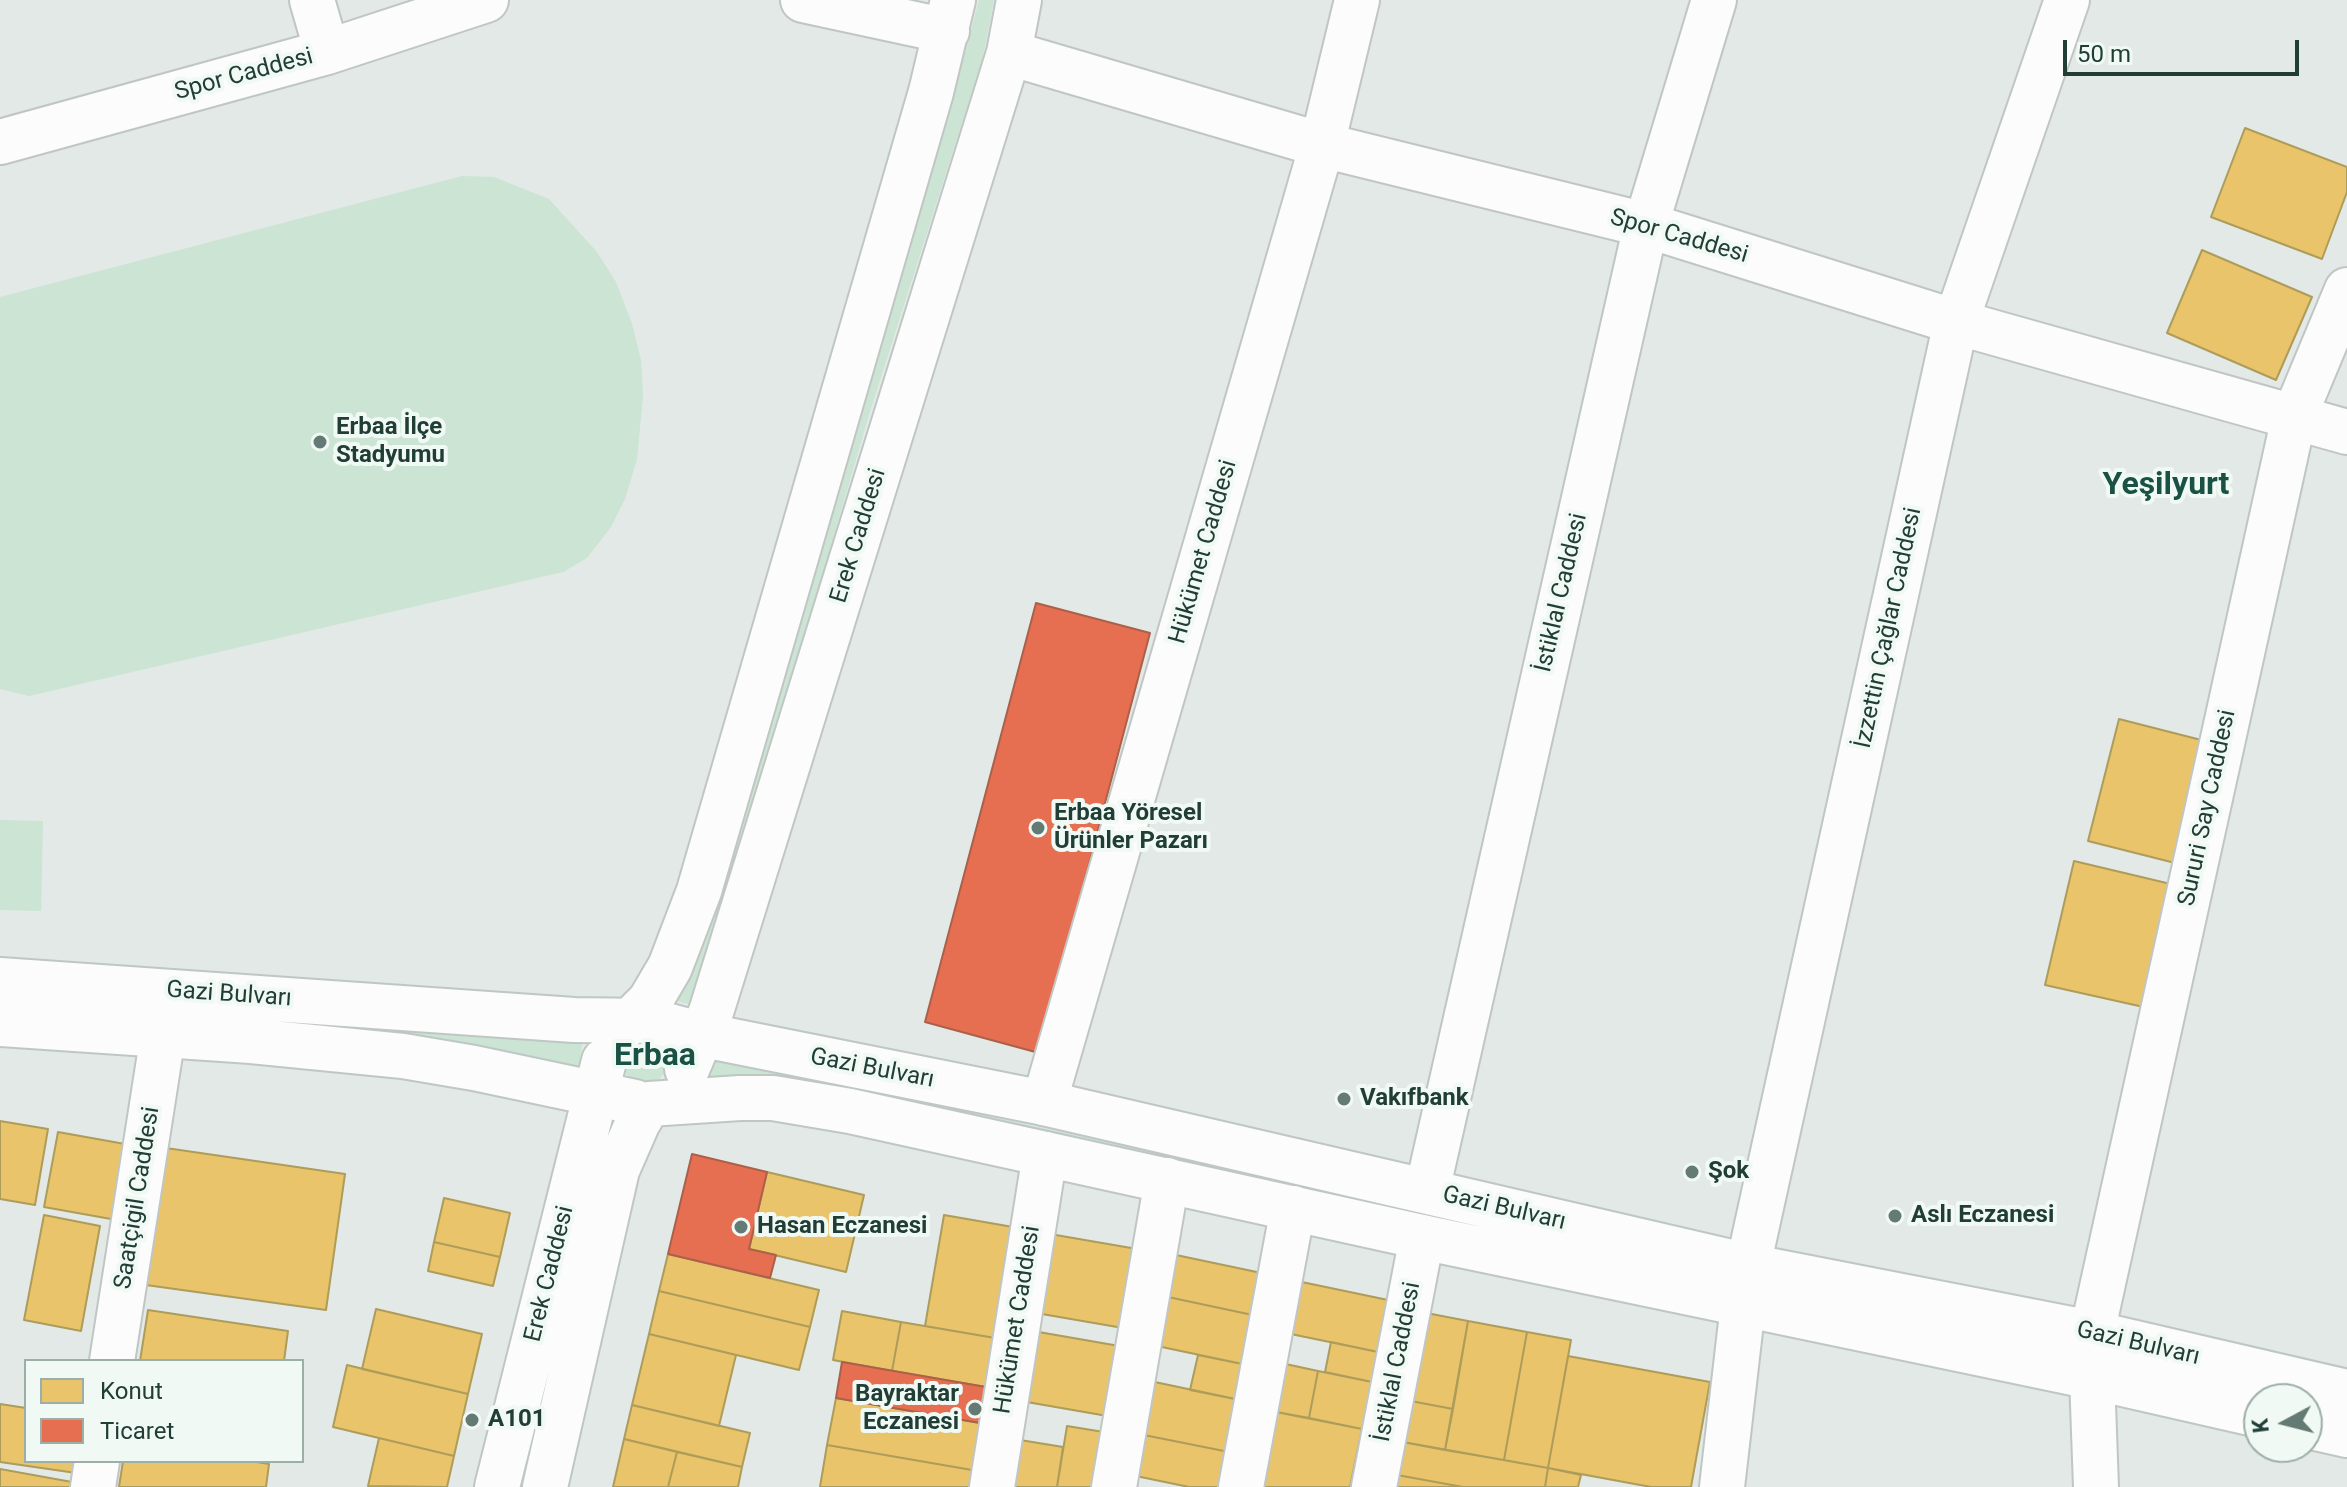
<!DOCTYPE html>
<html>
<head>
<meta charset="utf-8">
<style>
	body { margin:0 }
	#map { position:relative; width:2347px; height:1487px; overflow:hidden; background:#e3e9e6; font-family:Roboto,sans-serif }
	canvas { display:block }
	.legend { position:absolute; left:24px; top:1359px; width:280px; height:104px; box-sizing:border-box; background:#f1f9f5; border:2px solid #9daea9; margin:0; padding:10px 14px; list-style:none; font-size:24px; color:#203e36 }
	.legend li { display:flex; align-items:center; gap:16px; height:40px }
	.legend b { width:40px; border:2px solid #9daea9 }
	.north { position:absolute; left:2243px; top:1383px; width:80px; height:80px; box-sizing:border-box; background:#f1f9f5; border:2px solid #9daea9; border-radius:50%; rotate:263deg; font-size:22px; font-weight:700; line-height:32px; text-align:center; color:#203e36 }
	.north::after { content:''; display:block; margin:auto; width:28px; height:36px; background:#647a74; clip-path:polygon(50% 0,100% 100%,50% 72%,0 100%) }
	.scale { position:absolute; left:2063px; top:40px; width:236px; height:36px; box-sizing:border-box; border:4px solid #203e36; border-top:0; padding-left:10px; font-size:24px; line-height:28px; white-space:nowrap; color:#203e36; -webkit-text-stroke:6px #f1f9f5; paint-order:stroke }
</style>
</head>
<body>
<div id="map">
<canvas width="2347" height="1487"></canvas>
<ul class="legend">
<li><b style="height:22px;background:#e9c46a"></b>Konut</li>
<li><b style="height:22px;background:#e76f51"></b>Ticaret</li>
</ul>
<div class="north">K</div>
<div class="scale">50 m</div>
</div>
<script>
const context = document.querySelector('canvas').getContext('2d');
context.lineJoin = 'round';
function paint(path, color) { context.fillStyle = color; context.fill(path, 'evenodd'); }
const poly = rows => new Path2D(rows.map(r => 'M' + r).join(''));
function strokePath(path, color, width, dash) { context.strokeStyle = color; context.lineWidth = width; context.lineCap = dash ? 'butt' : 'round'; context.setLineDash(dash || []); context.stroke(path); }
function label(font, color, halo, rows, align = 'center') {
  context.font = font + ' Roboto,sans-serif'; context.lineWidth = 8; context.setLineDash([]); context.textBaseline = 'middle'; context.strokeStyle = halo; context.fillStyle = color; for (const [text, x, y, turn = 0] of rows) {
    context.save(); context.translate(x, y); context.rotate((+turn || 0) * Math.PI / 180); context.textAlign = isNaN(turn) ? turn : align; if (halo) context.strokeText(text, 0, 0); context.fillText(text, 0, 0); context.restore();
  }
}
paint(poly([
	[979,0,994,0,983,57,869,415,764,776,692,1005,669,999,688,971,754,787,766,719,866,374,941,142],
	[462,176,494,177,549,199,597,252,616,282,632,324,641,360,643,396,637,459,625,499,611,527,587,558,563,572,29,696,0,689,0,297],
	[0,820,43,821,41,911,0,910],
	[0,996,583,1040,578,1069,0,1007],
	'623 1062a22 22 0 1 1 44 0a22 22 0 1 1-44 0Z',
	[709,1055,754,1066,2307,1399,2277,1399,752,1076,708,1078]
]), '#cbe4d3');
const homes = poly([
	[2245,128,2347,167,2347,192,2322,259,2211,217,2245,128],
	[2202,250,2312,297,2276,380,2167,333,2202,250],
	[2119,719,2209,742,2179,864,2088,841,2119,719],
	[2074,861,2175,885,2148,1008,2045,985,2074,861],
	[0,1121,48,1129,35,1205,0,1199,0,1121],
	[58,1132,125,1144,111,1219,44,1207,58,1132],
	[166,1148,345,1174,326,1310,146,1285,166,1148],
	[767,1172,864,1195,846,1272,749,1249,767,1172],
	[444,1198,510,1213,500,1257,434,1242,444,1198],
	[44,1215,100,1226,81,1331,24,1320,44,1215],
	[944,1215,1013,1227,995,1338,925,1326,944,1215],
	[1050,1234,1137,1249,1123,1328,1036,1313,1050,1234],
	[434,1242,500,1257,493,1286,428,1271,434,1242],
	[668,1254,819,1290,810,1327,659,1291,668,1254],
	[1176,1255,1271,1275,1262,1317,1168,1297,1176,1255],
	[1297,1281,1388,1300,1378,1352,1286,1333,1297,1281],
	[659,1291,810,1327,799,1370,649,1334,659,1291],
	[1168,1297,1262,1317,1252,1366,1157,1346,1168,1297],
	[376,1309,482,1334,468,1394,362,1369,376,1309],
	[148,1310,288,1331,284,1361,140,1361,148,1310],
	[842,1311,901,1322,892,1371,833,1360,842,1311],
	[1416,1311,1468,1321,1453,1409,1400,1399,1416,1311],
	[1468,1321,1527,1332,1504,1460,1445,1450,1468,1321],
	[901,1322,995,1338,986,1387,892,1371,901,1322],
	[1033,1331,1125,1347,1113,1417,1021,1401,1033,1331],
	[1527,1332,1571,1340,1548,1468,1504,1460,1527,1332],
	[649,1334,736,1355,719,1426,632,1405,649,1334],
	[1331,1342,1378,1352,1372,1382,1325,1372,1331,1342],
	[1198,1355,1252,1366,1245,1401,1190,1390,1198,1355],
	[1568,1356,1710,1382,1691,1487,1651,1487,1548,1468,1568,1356],
	[1281,1363,1318,1371,1309,1418,1271,1411,1281,1363],
	[347,1365,468,1394,454,1456,333,1427,347,1365],
	[1318,1371,1372,1382,1362,1429,1309,1418,1318,1371],
	[1150,1381,1245,1401,1234,1453,1139,1434,1150,1381],
	[836,1398,980,1423,972,1470,827,1445,836,1398],
	[1400,1399,1453,1409,1445,1450,1392,1440,1400,1399],
	[0,1404,26,1408,26,1461,78,1461,76,1473,0,1462,0,1404],
	[632,1405,750,1433,742,1467,624,1439,632,1405],
	[1271,1411,1362,1429,1350,1487,1256,1487,1271,1411],
	[1067,1426,1116,1434,1108,1487,1057,1487,1067,1426],
	[1139,1434,1234,1453,1227,1487,1189,1487,1131,1475,1139,1434],
	[379,1438,454,1456,447,1487,368,1486,379,1438],
	[624,1439,677,1452,668,1487,613,1487,624,1439],
	[1014,1439,1063,1447,1057,1487,1006,1487,1014,1439],
	[1392,1440,1548,1468,1545,1487,1463,1487,1386,1473,1392,1440],
	[827,1445,972,1470,969,1487,820,1487,827,1445],
	[677,1452,742,1467,738,1487,668,1487,677,1452],
	[123,1461,250,1461,269,1464,266,1487,119,1487,123,1461],
	[1548,1468,1581,1475,1578,1487,1545,1487,1548,1468],
	[0,1469,72,1482,71,1487,0,1487,0,1469],
	[1386,1473,1463,1487,1384,1487,1386,1473]
]);
paint(homes, '#e9c46a');
strokePath(homes, '#ad9c5a', 2);
const shops = poly([
	[1036,603,1150,633,1039,1053,925,1022,1036,603],
	[692,1154,767,1172,749,1249,776,1255,770,1278,668,1254,692,1154],
	[842,1362,986,1387,980,1423,836,1398,842,1362]
]);
paint(shops, '#e76f51');
strokePath(shops, '#ab6049', 2);
const tertiary = poly([
	[312,0,327,52],
	[803,0,947,31],
	[1009,53,1322,145,1646,225,1956,322,2347,432],
	[0,142,327,52,486,0],
	[624,1027,650,1001,670,967,699,891,931,92,953,0],
	[687,1069,711,1012,1009,53,1019,0],
	[1044,1103,1322,145,1357,0],
	[1427,1191,1646,225,1714,0],
	[1748,1266,1956,322,2067,0],
	[2092,1333,2294,417,2347,290],
	[112,1361,163,1035],
	[2092,1377,2096,1487],
	[93,1487,97,1461],
	[992,1487,1045,1154],
	[1114,1487,1167,1180],
	[1241,1487,1293,1208],
	[1374,1487,1422,1237],
	[1722,1487,1743,1305]
]);
const secondary = poly([
	[0,980,574,1020,650,1021],
	[0,1024,251,1041,403,1056,474,1068,635,1102],
	[662,1024,703,1035,1044,1103,1748,1266,2092,1333,2347,1392],
	[2307,1426,2347,1435],
	[497,1487,604,1061],
	[545,1487,617,1170,638,1122,649,1104,740,1098,773,1098,850,1111,1422,1237,2092,1377,2259,1415]
]);
strokePath(tertiary, '#c0c6c3', 48);
strokePath(secondary, '#bfc7c4', 48);
strokePath(tertiary, '#fbfcfb', 44);
strokePath(secondary, '#fbfcfb', 44);
for (const [x, y, r, color] of [
	[320,442,8,"#647a74"],
	[1038,828,8,"#647a74"],
	[1344,1099,8,"#647a74"],
	[1692,1172,8,"#647a74"],
	[1895,1216,8,"#647a74"],
	[741,1227,8,"#647a74"],
	[975,1409,8,"#647a74"],
	[472,1420,8,"#647a74"]
]) { const dot = new Path2D(); dot.arc(x, y, r, 0, 2 * Math.PI); context.fillStyle = color; context.fill(dot); strokePath(dot, '#f1f9f5', 3); }
label('24px', '#203e36', '#f1f9f5', [
	["Spor Caddesi",244,75,-15],
	["Spor Caddesi",1679,237,16],
	["Erek Caddesi",859,536,-73],
	["Hükümet Caddesi",1204,552,-74],
	["İstiklal Caddesi",1562,593,-77],
	["İzzettin Çağlar Caddesi",1889,628,-78],
	["Sururi Say Caddesi",2208,808,-78],
	["Gazi Bulvarı",229,995,4],
	["Gazi Bulvarı",872,1069,11],
	["Saatçigil Caddesi",138,1198,-81],
	["Gazi Bulvarı",1504,1209,13],
	["Erek Caddesi",550,1274,-76],
	["Hükümet Caddesi",1018,1320,-81],
	["Gazi Bulvarı",2138,1344,13],
	["İstiklal Caddesi",1398,1362,-79]
]);
label('bold 24px', '#203e36', '#f1f9f5', [
	["Erbaa İlçe",336,428],
	["Stadyumu",336,456],
	["Erbaa Yöresel",1054,814],
	["Ürünler Pazarı",1054,842],
	["Vakıfbank",1360,1099],
	["Şok",1708,1172],
	["Aslı Eczanesi",1911,1216],
	["Hasan Eczanesi",757,1227],
	["Bayraktar",959,1395,"right"],
	["Eczanesi",959,1423,"right"],
	["A101",488,1420]
], 'left');
label('bold 32px', '#1a5145', '#f1f9f5', [
	["Yeşilyurt",2166,486],
	["Erbaa",655,1057]
]);
</script>
</body>
</html>
